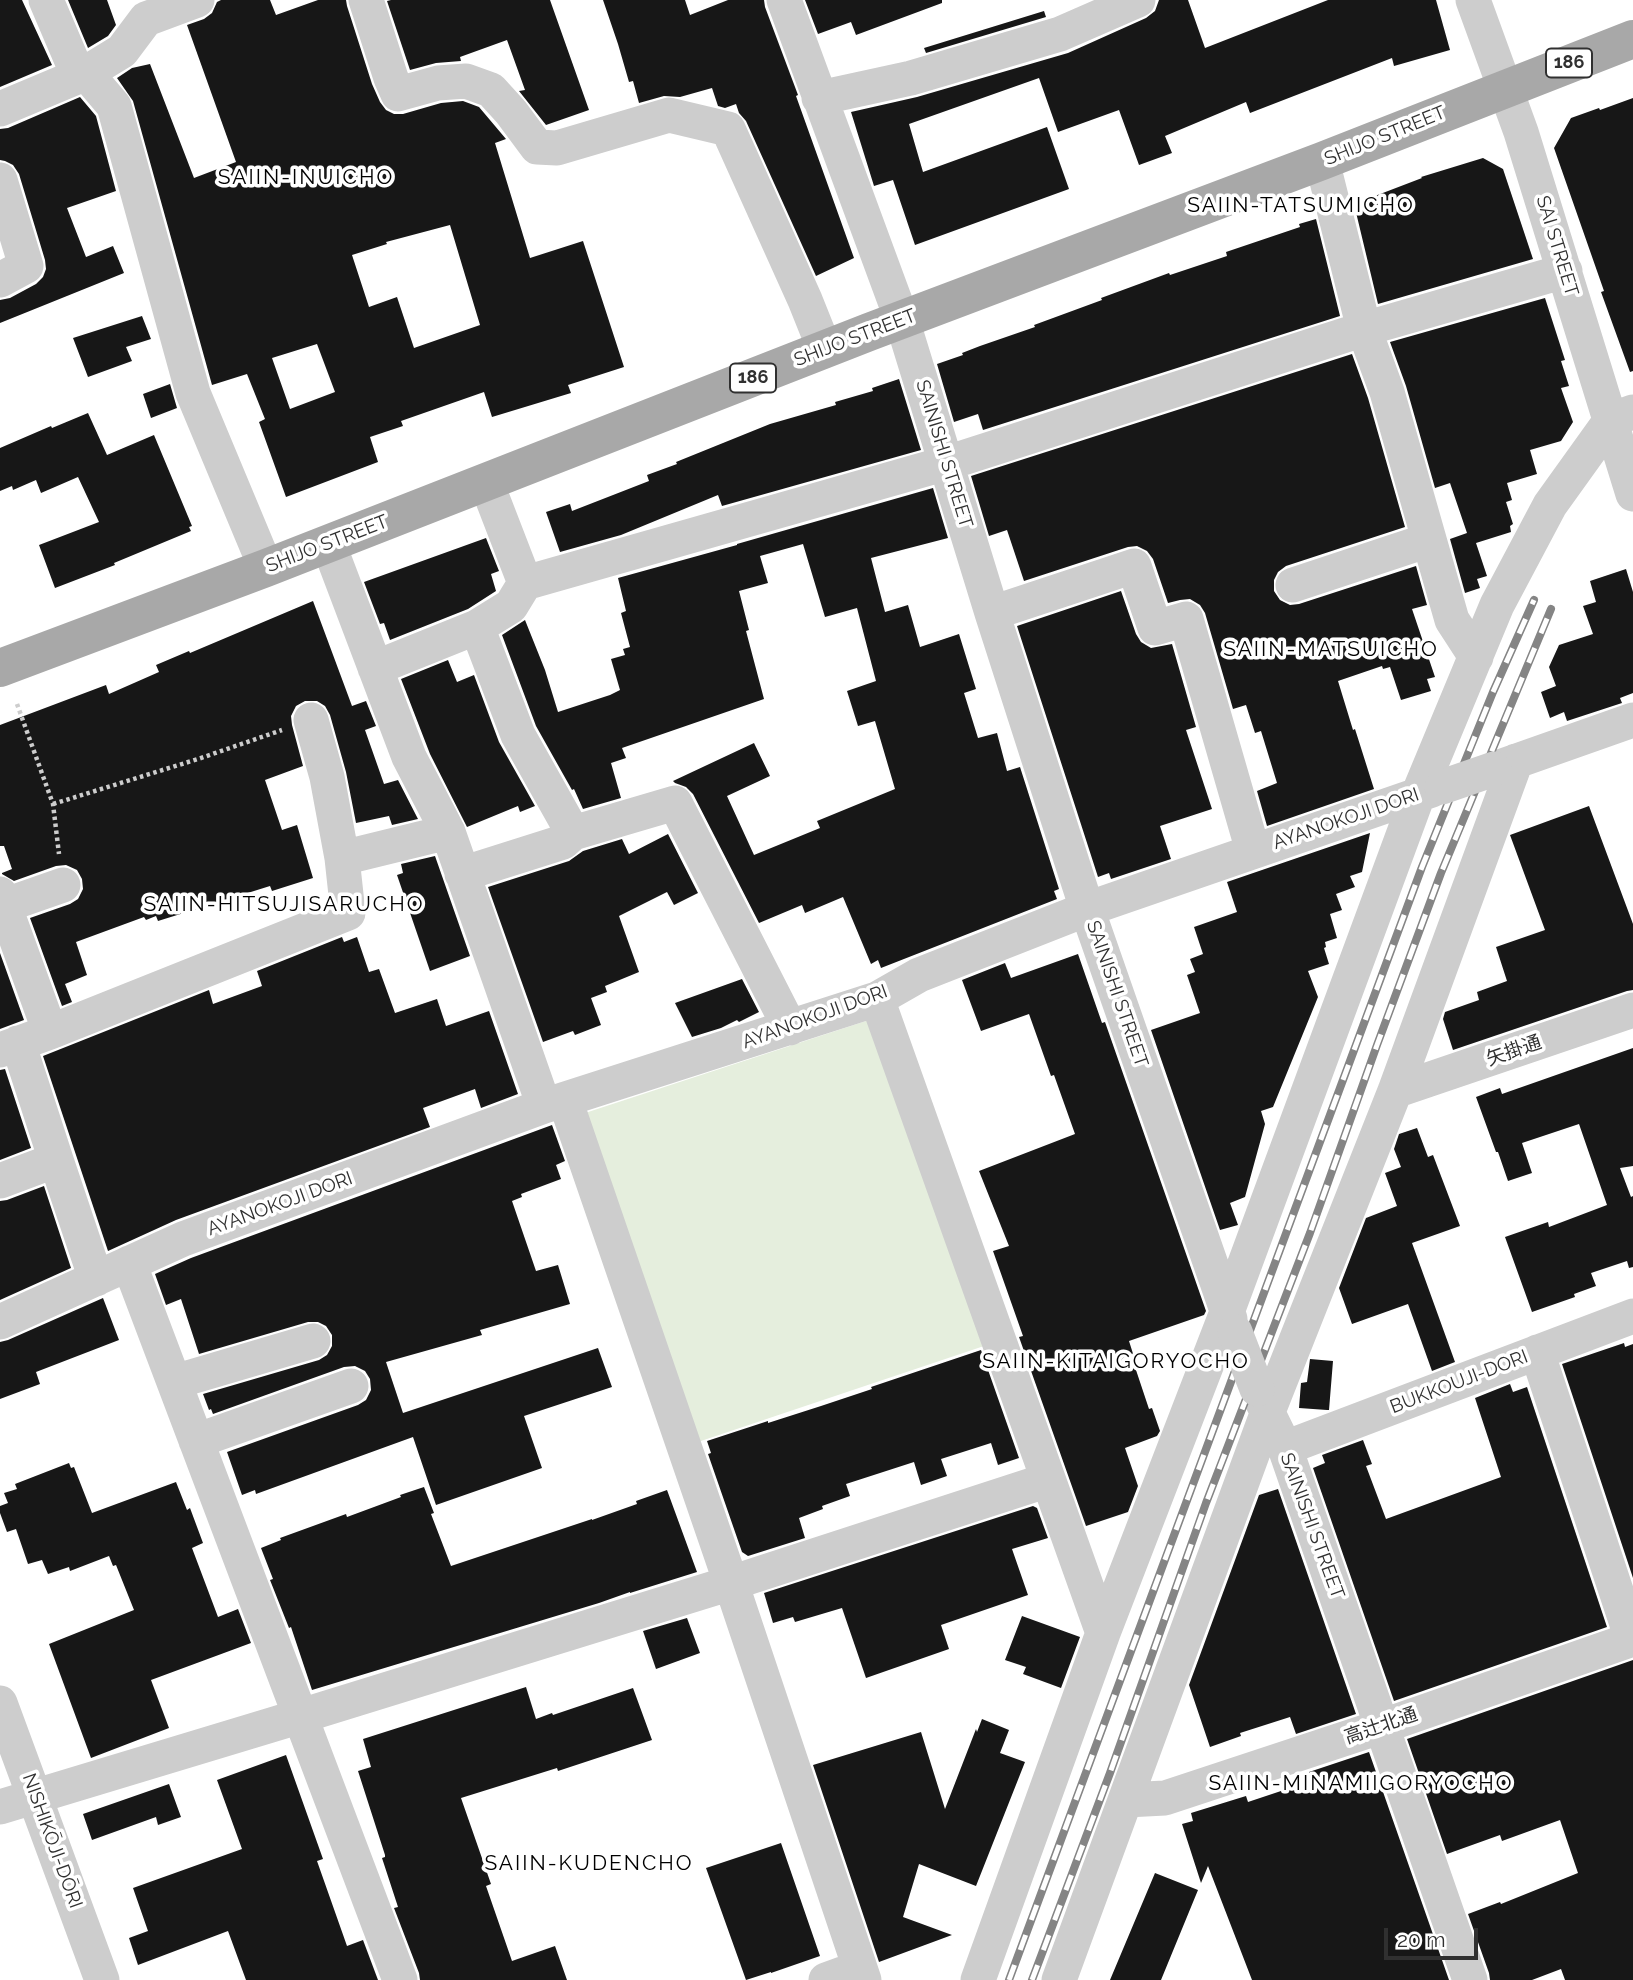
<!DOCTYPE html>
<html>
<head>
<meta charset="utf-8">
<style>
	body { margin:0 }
	#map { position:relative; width:1633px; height:1980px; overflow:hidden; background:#fff; font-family:Raleway,sans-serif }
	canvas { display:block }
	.scale { position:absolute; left:1384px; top:1928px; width:94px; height:32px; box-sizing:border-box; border:4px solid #303030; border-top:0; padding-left:9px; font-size:21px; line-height:24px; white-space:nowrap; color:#303030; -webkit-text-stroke:5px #fff; paint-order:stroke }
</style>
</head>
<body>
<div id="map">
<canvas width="1633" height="1980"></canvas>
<div class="scale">20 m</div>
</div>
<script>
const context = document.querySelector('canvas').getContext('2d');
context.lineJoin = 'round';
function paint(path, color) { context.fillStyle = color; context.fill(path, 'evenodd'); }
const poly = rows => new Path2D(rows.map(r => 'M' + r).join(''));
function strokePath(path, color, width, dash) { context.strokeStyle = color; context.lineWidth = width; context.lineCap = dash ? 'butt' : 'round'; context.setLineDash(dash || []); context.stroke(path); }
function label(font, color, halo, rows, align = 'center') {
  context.font = font + ' Raleway,"Noto Sans JP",sans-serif'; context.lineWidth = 7; context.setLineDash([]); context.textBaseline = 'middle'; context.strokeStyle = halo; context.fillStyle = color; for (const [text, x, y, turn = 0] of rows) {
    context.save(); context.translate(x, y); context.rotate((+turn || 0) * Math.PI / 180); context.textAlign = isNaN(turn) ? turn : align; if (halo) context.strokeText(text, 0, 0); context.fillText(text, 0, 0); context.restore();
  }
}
paint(poly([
	[869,1020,987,1345,698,1442,579,1115]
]), '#e5eedd');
paint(poly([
	[0,0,22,0,52,65,0,87],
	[68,0,107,0,116,25,108,36,88,48],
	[221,0,270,0,276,15,318,0,346,0,347,6,372,84,380,102,386,110,394,114,403,114,441,103,463,101,479,107,506,139,495,143,530,258,583,241,624,367,568,385,571,393,492,417,484,392,401,421,403,426,370,437,378,462,286,497,259,422,265,419,247,374,212,385,133,101,117,78,132,68,150,64,194,178,236,162,187,25,204,19,212,13,217,2],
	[450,225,480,325,414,348,397,297,369,307,352,255,387,244,386,242],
	[317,344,335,392,290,409,272,358],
	[391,0,550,0,589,110,546,125,519,91,525,90,507,40,460,57,461,61,436,63,410,70,387,1],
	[603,0,685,0,690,15,728,0,764,0,765,7,798,95,796,96,854,258,816,276,746,121,739,113,736,104,725,108,718,106,712,88,680,97,664,96,639,103,633,81,629,82,618,44],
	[805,0,942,0,942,3,856,35,851,22,818,34],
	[1159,0,1188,0,1205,48,1328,0,1436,0,1450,50,1394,66,1392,58,1250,113,1246,102,1165,136,1172,153,1139,165,1119,110,1058,132,1039,78,909,124,923,172,1047,127,1069,189,915,245,893,180,874,186,851,112,917,97,1068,53,1146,18,1155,11],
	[1044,11,1046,17,926,53,924,48],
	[80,97,96,116,116,191,67,208,86,257,113,246,124,273,0,323,0,300,10,298,36,284,43,277,46,269,45,260,19,174,13,165,5,161,0,160,0,129,8,128],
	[1633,98,1633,371,1630,372,1601,292,1604,291,1554,148,1571,118,1599,108,1600,110],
	[1483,158,1503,169,1533,259,1378,304,1354,204,1422,178,1421,177],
	[1316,219,1340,316,983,430,978,414,954,422,937,364,963,355,962,353,980,346,1035,327,1034,325,1102,300,1101,298,1169,273,1170,275,1227,256,1226,252,1300,227,1299,224],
	[1545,298,1565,360,1561,361,1569,386,1561,388,1573,422,1561,441,1530,450,1537,474,1507,483,1512,500,1506,502,1513,524,1510,526,1511,532,1476,543,1487,576,1477,579,1480,588,1465,593,1450,539,1467,533,1450,483,1435,488,1406,386,1390,342],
	[142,316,151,339,126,347,132,361,88,377,73,338],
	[1352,354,1368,398,1405,527,1286,566,1278,572,1274,580,1274,591,1280,600,1290,605,1299,604,1416,566,1427,605,1412,609,1435,677,1427,679,1431,691,1401,700,1390,667,1383,669,1382,666,1338,681,1353,730,1355,729,1374,789,1267,826,1257,791,1277,783,1261,731,1255,733,1246,705,1233,709,1205,613,1200,605,1190,599,1180,600,1168,603,1153,559,1147,551,1137,546,1128,547,1024,581,1007,530,989,536,971,476],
	[899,379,921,450,722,506,718,495,621,535,560,552,546,512,570,504,572,511,649,481,647,475,677,464,676,462,770,424,836,405,835,402,873,391,872,388],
	[170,384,177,408,151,418,143,394],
	[88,413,107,455,154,435,192,526,189,527,191,531,114,563,115,565,55,588,39,545,99,522,78,477,41,493,36,480,13,490,12,486,0,491,0,448,51,426,52,428],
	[933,488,948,538,871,558,885,612,908,605,920,647,959,634,976,689,964,693,978,738,997,733,1007,771,1020,767,1059,889,1054,891,1057,899,881,968,878,960,871,964,843,897,805,913,802,905,759,923,693,794,686,787,675,783,673,781,754,743,770,776,727,796,754,855,820,828,817,821,895,789,875,721,858,726,847,691,876,681,857,608,825,617,803,544,760,556,768,583,739,591,749,630,746,631,764,699,622,748,626,758,611,763,621,798,583,809,574,789,572,790,536,726,502,635,525,620,545,670,558,712,610,695,620,690,611,659,625,655,623,649,630,647,621,613,626,611,618,578,737,545,737,544],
	[486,538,499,571,491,574,496,591,468,609,390,640,384,623,380,624,364,582],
	[1626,569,1633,592,1633,693,1620,698,1622,703,1567,721,1564,712,1550,718,1541,692,1556,686,1549,667,1559,645,1593,634,1583,606,1596,602,1590,581],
	[1121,591,1136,634,1141,642,1151,648,1172,644,1196,727,1186,730,1212,809,1160,826,1171,859,1111,879,1109,873,1098,877,1017,626],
	[313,601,352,706,366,701,376,726,365,730,384,784,398,780,418,819,392,825,389,816,356,823,346,772,330,715,325,706,317,701,305,701,296,706,291,716,292,725,303,766,265,780,282,830,297,825,313,878,272,891,270,886,158,921,156,916,146,920,144,917,76,942,87,975,65,984,72,1002,62,1006,30,918,70,904,78,899,83,889,82,879,77,870,66,865,56,866,14,881,2,874,2,873,12,869,4,846,0,846,0,725,106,685,109,694,159,672,156,665,189,651,190,653],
	[448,660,457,682,474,675,499,742,535,806,520,812,518,806,467,827,430,754,401,679],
	[1589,806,1633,924,1633,990,1627,991,1453,1050,1443,1019,1445,1012,1479,1000,1477,992,1507,981,1496,947,1545,930,1510,835],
	[1370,833,1362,872,1350,876,1355,887,1336,894,1342,910,1330,914,1337,938,1325,942,1326,947,1324,948,1329,964,1308,971,1318,997,1273,1107,1261,1111,1265,1124,1245,1197,1230,1203,1238,1225,1220,1230,1151,1030,1200,1013,1187,975,1195,972,1190,959,1203,954,1194,927,1237,912,1227,882],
	[668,834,698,893,674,905,667,892,619,916,639,972,605,986,607,992,591,998,601,1025,575,1035,573,1031,543,1042,488,887,569,861,583,851,622,839,629,854],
	[435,856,470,956,430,971,397,875,403,873,401,864],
	[342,937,344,942,357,937,369,972,379,969,395,1013,437,999,446,1026,489,1011,518,1094,481,1108,475,1089,423,1108,430,1127,176,1220,108,1251,43,1056,209,990,213,1004,262,986,257,971],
	[0,953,24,1020,0,1029],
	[1078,954,1102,1023,1105,1022,1206,1311,1204,1315,1129,1341,1135,1360,1133,1361,1149,1409,1152,1408,1160,1431,1157,1436,1125,1448,1138,1486,1128,1512,1086,1526,1019,1337,1023,1336,993,1251,1009,1246,979,1171,1075,1134,1054,1075,1051,1076,1029,1014,981,1031,962,980,1005,963,1011,978],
	[742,979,759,1012,739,1022,737,1020,721,1028,692,1037,675,1003],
	[1633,1048,1633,1166,1620,1168,1631,1197,1633,1196,1633,1267,1629,1268,1627,1261,1591,1273,1596,1286,1574,1294,1575,1297,1532,1312,1505,1237,1548,1222,1549,1227,1607,1205,1579,1124,1522,1143,1532,1173,1508,1181,1498,1152,1496,1152,1476,1097,1500,1088,1502,1094],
	[5,1069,31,1148,0,1160,0,1070],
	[552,1125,565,1161,556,1165,561,1179,521,1194,522,1197,512,1201,536,1271,558,1265,570,1304,480,1330,482,1335,386,1362,403,1413,598,1348,612,1387,524,1416,542,1468,436,1505,413,1437,256,1494,255,1490,242,1495,227,1452,358,1405,366,1400,371,1390,370,1379,365,1371,355,1366,344,1367,213,1414,211,1409,209,1410,203,1394,319,1360,327,1355,332,1346,332,1335,326,1326,318,1322,308,1322,199,1354,181,1299,166,1305,155,1274,191,1258],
	[1417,1128,1428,1157,1433,1155,1460,1226,1412,1243,1455,1362,1432,1371,1408,1304,1352,1324,1339,1288,1366,1218,1397,1206,1385,1173,1401,1167,1394,1149,1399,1134],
	[44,1186,71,1268,0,1300,0,1201,7,1200],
	[103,1298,119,1340,36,1372,40,1384,0,1399,0,1342,8,1340],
	[1624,1343,1625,1347,1633,1344,1633,1578,1562,1364],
	[981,1350,1019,1458,998,1465,991,1443,941,1459,947,1476,921,1485,914,1462,846,1484,850,1496,822,1506,823,1509,799,1518,805,1538,748,1556,742,1552,708,1454,711,1453,707,1441,768,1421,768,1423,821,1406,872,1389,871,1387],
	[1310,1359,1333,1361,1329,1410,1327,1410,1299,1408,1301,1383,1307,1382],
	[1510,1384,1513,1392,1527,1387,1607,1627,1394,1701,1313,1468,1325,1463,1322,1455,1363,1440,1372,1464,1366,1466,1386,1519,1501,1477,1475,1398],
	[69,1463,71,1468,74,1467,92,1513,176,1482,187,1510,190,1508,203,1543,192,1548,218,1617,238,1609,251,1643,151,1680,169,1728,91,1758,49,1644,134,1610,116,1565,113,1566,109,1556,70,1571,69,1567,48,1574,42,1560,28,1564,16,1529,7,1532,0,1513,0,1506,8,1503,4,1493,17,1489,15,1484],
	[424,1487,434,1513,431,1514,451,1566,592,1519,592,1520,637,1504,636,1501,667,1490,697,1572,630,1593,630,1592,599,1603,312,1690,291,1627,289,1628,270,1580,273,1579,261,1548,281,1540,280,1538,346,1514,347,1517,401,1497,400,1495],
	[1278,1489,1356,1714,1296,1734,1290,1717,1240,1733,1241,1736,1210,1747,1189,1685,1259,1495],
	[1033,1506,1037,1508,1048,1538,1012,1549,1028,1595,941,1625,949,1649,866,1678,842,1608,795,1622,793,1617,773,1623,764,1593],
	[1022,1616,1080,1637,1061,1688,1023,1674,1026,1667,1005,1660],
	[687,1618,700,1653,656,1669,643,1631],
	[1633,1660,1633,1980,1565,1980,1561,1969,1532,1980,1490,1980,1489,1973,1468,1914,1500,1902,1501,1904,1578,1873,1560,1820,1502,1841,1500,1835,1447,1854,1407,1739],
	[526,1687,536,1719,552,1713,553,1715,633,1688,652,1740,558,1771,557,1768,461,1798,491,1884,486,1886,512,1961,555,1946,567,1980,420,1980,419,1973,394,1908,398,1907,382,1858,385,1857,385,1855,358,1771,371,1767,363,1739],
	[982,1719,1009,1730,1000,1753,1025,1762,976,1886,919,1864,903,1917,952,1935,879,1962,813,1765,921,1732,945,1809,976,1729,977,1732],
	[1369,1752,1449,1980,1252,1980,1208,1866,1201,1883,1182,1824,1193,1821,1191,1813,1246,1796,1248,1802,1308,1782,1307,1778,1311,1776,1309,1772],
	[286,1755,323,1859,317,1861,347,1946,363,1940,378,1980,246,1980,228,1931,138,1965,129,1938,148,1931,133,1888,242,1849,217,1780],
	[169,1784,181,1817,158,1825,156,1817,92,1840,83,1814],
	[781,1843,820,1956,771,1973,771,1972,746,1980,706,1868],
	[1155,1873,1198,1890,1161,1980,1110,1980]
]), '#171717');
strokePath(poly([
	[17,704,53,804,59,854],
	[53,804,198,759,282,730]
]), '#cdcdcd', 4.5, [3.5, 3.5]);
strokePath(poly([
	[46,0,75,68,86,73,114,106,193,393,266,568],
	[366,0,391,78,398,94,438,83,466,81,491,90,511,112,537,147,557,148,669,115,728,129,805,300,825,350],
	[784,0,902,320,992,613,1087,909,1230,1319],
	[1473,0,1521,132,1633,494],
	[819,98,911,78,1060,34,1138,0],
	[0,109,86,73,122,51,146,19,197,0],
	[1322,161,1364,329,1387,392,1452,620,1476,657],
	[0,180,26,266,0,280],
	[328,543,409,757,448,832,544,1106],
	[525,583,947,463,1364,329,1565,271],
	[1293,585,1429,540],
	[992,613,1134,566,1155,628,1186,619,1253,851],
	[477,627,518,735,573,833],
	[375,668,477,627,511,606,525,583,486,482],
	[311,720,327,777,342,858],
	[1494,769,1633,720],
	[462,874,563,842,573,833,675,803,790,1028],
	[0,894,50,1032],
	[0,907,63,885],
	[877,999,1103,1633],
	[18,1043,56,1160,96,1279],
	[0,1050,50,1032,348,913,342,858,448,832],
	[1395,1091,1633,1010],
	[565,1100,731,1583,864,1980],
	[0,1181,56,1160],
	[129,1263,400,1980],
	[0,1322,183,1239,544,1106,877,999,919,975,1087,909,1432,790],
	[1537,1352,1632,1639],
	[174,1382,313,1341],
	[1262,1401,1285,1448,1470,1980],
	[196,1441,351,1386],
	[1285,1448,1633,1316],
	[0,1703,102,1980],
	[1126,1800,1165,1798,1383,1726,1633,1639],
	[0,1807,301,1716,731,1583,1048,1480],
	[826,1980,859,1968],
	[978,1980,1103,1633,1227,1312,1418,795,1497,605,1550,505,1611,420,1633,412],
	[1059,1980,1267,1414,1395,1091,1516,761]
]), '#cdcdcd', 35);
strokePath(poly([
	[0,668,266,568,869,332,1322,161,1633,39]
]), '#a8a8a8', 38);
const rail = poly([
	[1009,1980,1422,867,1493,692,1534,600],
	[1032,1980,1110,1773,1206,1503,1310,1233,1377,1045,1441,873,1551,609]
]);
strokePath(rail, '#858585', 8);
strokePath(rail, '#fff', 5, [16]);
strokePath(poly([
	[1442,787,1494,769],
	[1235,1332,1257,1389]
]), '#cdcdcd', 35);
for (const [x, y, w] of [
	[1569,63,46],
	[753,378,46]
]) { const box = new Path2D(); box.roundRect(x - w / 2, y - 14.5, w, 29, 5); context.fillStyle = '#fff'; context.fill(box); strokePath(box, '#303030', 2); }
label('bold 18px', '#303030', null, [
	["186",1569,63],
	["186",753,378]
]);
label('19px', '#303030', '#fff', [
	["SHIJO STREET",1385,136,-22],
	["SAI STREET",1557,246,73],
	["SHIJO STREET",855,338,-21],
	["SAINISHI STREET",944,454,73],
	["SHIJO STREET",327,544,-21],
	["AYANOKOJI DORI",1346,819,-19],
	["SAINISHI STREET",1117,994,71],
	["AYANOKOJI DORI",815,1017,-20],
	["矢掛通",1514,1051,-19],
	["AYANOKOJI DORI",280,1204,-20],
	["BUKKOUJI-DORI",1459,1382,-21],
	["SAINISHI STREET",1312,1526,70],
	["高辻北通",1381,1726,-19],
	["NISHIKŌJI-DŌRI",52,1841,70]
]);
context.letterSpacing = '2px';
label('21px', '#000', '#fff', [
	["SAIIN-INUICHO",306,178],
	["SAIIN-TATSUMICHO",1301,206],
	["SAIIN-MATSUICHO",1331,650],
	["SAIIN-HITSUJISARUCHO",284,905],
	["SAIIN-KITAIGORYOCHO",1116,1362],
	["SAIIN-MINAMIIGORYOCHO",1361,1784],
	["SAIIN-KUDENCHO",589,1864]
]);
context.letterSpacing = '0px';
</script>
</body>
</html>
